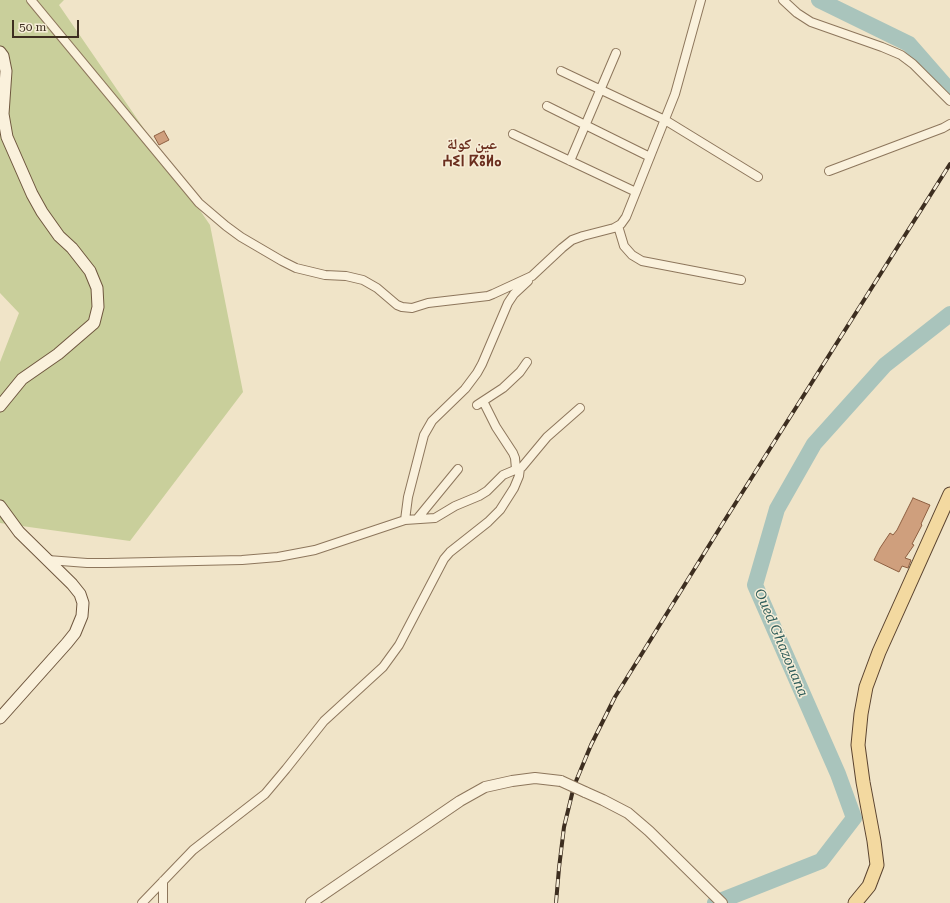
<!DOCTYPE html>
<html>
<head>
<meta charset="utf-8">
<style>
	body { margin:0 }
	#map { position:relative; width:950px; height:903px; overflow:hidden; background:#f0e4c8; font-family:"Roboto Serif",serif }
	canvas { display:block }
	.scale { position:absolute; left:12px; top:20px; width:67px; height:18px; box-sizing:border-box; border:2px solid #3d2e20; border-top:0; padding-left:5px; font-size:12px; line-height:14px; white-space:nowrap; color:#3d2e20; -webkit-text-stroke:3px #f7eed8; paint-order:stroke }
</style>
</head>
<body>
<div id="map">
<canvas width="950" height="903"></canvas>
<div class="scale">50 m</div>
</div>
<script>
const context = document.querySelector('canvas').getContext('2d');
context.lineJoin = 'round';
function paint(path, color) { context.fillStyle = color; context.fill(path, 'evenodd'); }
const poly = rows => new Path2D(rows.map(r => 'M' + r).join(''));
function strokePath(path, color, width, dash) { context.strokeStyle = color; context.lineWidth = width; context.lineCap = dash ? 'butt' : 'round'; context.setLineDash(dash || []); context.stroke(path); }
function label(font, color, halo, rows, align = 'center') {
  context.font = font + ' "Roboto Serif","Noto Naskh Arabic","Noto Sans Tifinagh",serif'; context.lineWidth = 3; context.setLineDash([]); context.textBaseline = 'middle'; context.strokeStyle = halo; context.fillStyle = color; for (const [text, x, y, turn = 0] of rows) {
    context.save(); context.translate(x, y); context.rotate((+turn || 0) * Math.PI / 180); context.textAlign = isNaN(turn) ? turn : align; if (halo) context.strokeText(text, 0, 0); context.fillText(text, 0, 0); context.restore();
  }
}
paint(poly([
	[0,0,64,0,59,5,210,225,243,392,130,541,0,523,0,362,19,313,0,293]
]), '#c9cf9b');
strokePath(poly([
	[819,0,909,44,950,91],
	[715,903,821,861,854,818,838,774,755,585,777,509,814,444,885,365,950,314]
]), '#a9c4bc', 16);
const building = poly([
	[164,131,169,140,159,145,154,136,164,131],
	[913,498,930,505,921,524,922,525,912,544,914,545,905,558,911,560,908,568,902,566,899,572,874,560,880,548,890,533,893,535,897,530,913,498]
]);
paint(building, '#cf9f7d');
strokePath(building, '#8d5f41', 1);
const minor = poly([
	[31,0,199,203,226,226,241,237,282,261,296,268,325,275,346,276,363,280,377,288,397,305,402,307,412,308,428,303,488,296,493,294,532,276,562,248,572,240,583,236,614,228,621,224,626,217,675,94,701,0],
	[783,0,797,13,811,22,882,47,901,55,913,64,950,101],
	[561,71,665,120,758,177],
	[547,106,650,157],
	[513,134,636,192],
	[570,161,616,53],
	[829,171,943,128,950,124],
	[618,226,624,246,632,255,642,261,741,280],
	[483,401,496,427,513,453,515,458,516,469],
	[477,405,503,388,520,372,527,362],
	[417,519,458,469],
	[405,520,408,497,424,435,432,421,465,389,477,373,482,364,508,303,514,294,528,281],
	[48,560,87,563,107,563,242,560,278,557,315,550,405,520,435,518,455,506,479,496,487,491,503,475,522,467,547,437,580,408],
	[142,903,193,850,265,794,286,769,324,721,383,667,399,645,444,559,450,552,488,522,500,510,514,488,519,476,520,468],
	[163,903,163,881]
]);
const tertiary = poly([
	[585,792,603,800,628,813,649,831,722,903],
	[311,903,460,801,485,787,512,781,535,778,561,781]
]);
const secondary = poly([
	[0,52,3,56,6,71,3,114,7,137,32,194,42,212,59,236,72,248,90,271,97,288,98,307,94,323,58,354,22,379,0,406],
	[0,506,19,532,72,584,80,594,83,603,82,616,75,633,67,643,0,718]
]);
const primary = poly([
	[855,903,869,886,877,865,874,841,863,782,858,745,861,714,866,687,879,652,950,494]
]);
strokePath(minor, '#8d765c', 10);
strokePath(tertiary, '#8d765c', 12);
strokePath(secondary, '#6f573f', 13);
strokePath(primary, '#5b4430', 15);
strokePath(minor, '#faf1dc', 8);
strokePath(tertiary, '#faf1dc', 10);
strokePath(secondary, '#faf1dc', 11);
strokePath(primary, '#f3d9a0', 13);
const rail = poly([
	[556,903,559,868,564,827,574,786,591,745,615,697,723,523,950,164]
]);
strokePath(rail, '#3d2e20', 4);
strokePath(rail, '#f7eed8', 2.5, [8]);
const tertiaryBridge = poly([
	[561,781,585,792]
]);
strokePath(tertiaryBridge, '#8d765c', 12, []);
strokePath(tertiaryBridge, '#faf1dc', 10);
label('italic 14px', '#2f5d5a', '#f7eed8', [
	["Oued Ghazouana",781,643,67]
]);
label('bold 15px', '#6b2e1e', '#f7eed8', [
	["عين كولة",472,145],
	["ⵄⵉⵏ ⴽⵓⵍⴰ",472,162]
]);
</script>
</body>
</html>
